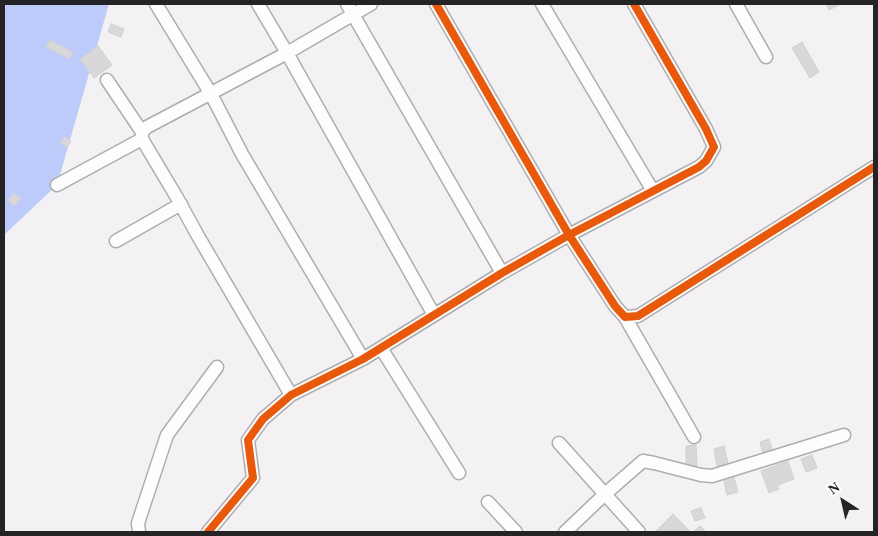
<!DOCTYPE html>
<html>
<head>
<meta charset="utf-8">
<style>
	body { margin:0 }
	#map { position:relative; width:878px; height:536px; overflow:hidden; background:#f3f1f4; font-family:"Times New Roman",serif }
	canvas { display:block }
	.frame { position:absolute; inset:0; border:5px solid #242325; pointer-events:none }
	.north { position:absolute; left:818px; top:476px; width:50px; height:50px; -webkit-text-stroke:4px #fff; paint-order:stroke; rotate:325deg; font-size:14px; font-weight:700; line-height:20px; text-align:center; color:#242325 }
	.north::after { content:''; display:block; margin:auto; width:18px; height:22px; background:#242325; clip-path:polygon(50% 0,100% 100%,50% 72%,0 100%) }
</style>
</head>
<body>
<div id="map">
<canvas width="878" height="536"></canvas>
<div class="frame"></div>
<div class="north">N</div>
</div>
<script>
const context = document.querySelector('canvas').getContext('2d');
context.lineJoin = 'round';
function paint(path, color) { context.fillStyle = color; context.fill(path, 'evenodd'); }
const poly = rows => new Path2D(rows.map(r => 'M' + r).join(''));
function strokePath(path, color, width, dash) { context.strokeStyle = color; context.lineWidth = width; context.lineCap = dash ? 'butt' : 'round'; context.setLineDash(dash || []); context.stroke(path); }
paint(poly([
	[4,4,109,4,57,185,4,235]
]), '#bccbfa');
const building = poly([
	[826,4,841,4,829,10,826,4],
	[111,24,124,29,121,37,108,32,111,24],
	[50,40,73,52,69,59,46,47,50,40],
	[802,42,819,72,810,78,792,48,802,42],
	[98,46,112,65,94,78,80,59,98,46],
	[64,136,71,141,67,147,60,143,64,136],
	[14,193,21,199,14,206,8,200,14,193],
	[769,439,774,455,764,458,760,442,769,439],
	[696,445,697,466,686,466,686,446,696,445],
	[724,446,728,463,717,466,714,449,724,446],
	[812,455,817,468,806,472,801,459,812,455],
	[788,461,794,479,778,485,779,489,769,493,761,471,788,461],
	[733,474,738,492,727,495,723,477,733,474],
	[701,508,705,518,695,521,691,511,701,508],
	[673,514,689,530,687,532,655,532,673,514],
	[700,526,706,532,693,532,700,526]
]);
paint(building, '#d9d7d9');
strokePath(building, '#d1cfd2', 1);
const street = poly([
	[156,4,211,94,242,154,363,359],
	[258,4,287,53,434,315],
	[347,4,502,273],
	[436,4,569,235,699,167,706,161,714,147,706,129,634,4],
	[542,4,653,191],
	[736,4,766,57],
	[107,80,142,132],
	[57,185,142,139],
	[116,241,181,204],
	[625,317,694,437],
	[381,348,459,473],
	[291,395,198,236,176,196,142,139,142,132,147,127,287,53,371,4],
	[559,443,639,532],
	[488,502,516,532],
	[139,532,138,523,167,435,217,367],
	[208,532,253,478,248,440,263,419,291,395,363,359,502,273,569,235,615,306,625,317,638,316,874,167],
	[565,532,605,494,643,461,654,463,701,475,712,476,844,435]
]);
strokePath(street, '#aeadaf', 15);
strokePath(street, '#fdfdfd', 12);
strokePath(poly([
	[436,4,569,235,699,167,706,161,714,147,706,129,634,4],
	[208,532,253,478,248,440,263,419,291,395,363,359,502,273,569,235,615,306,625,317,638,316,874,167]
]), '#e8590c', 8);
</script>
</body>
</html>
